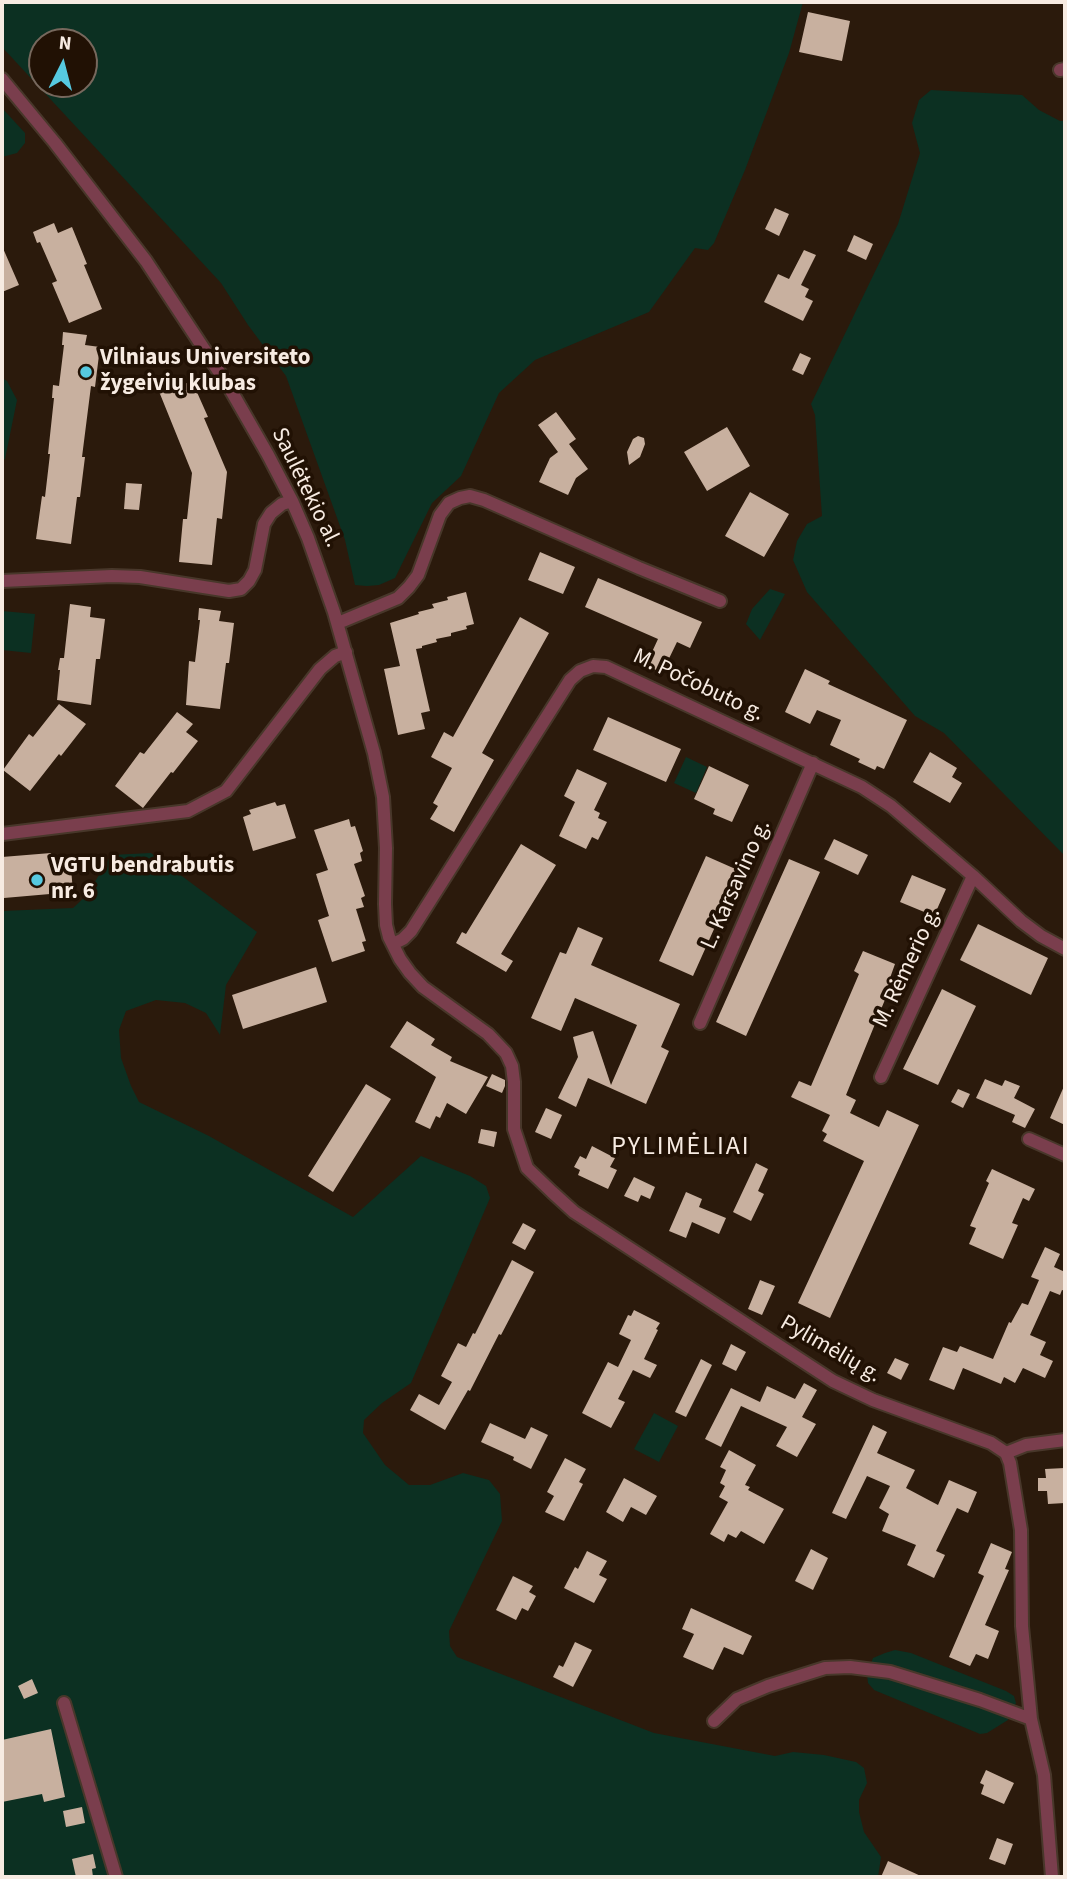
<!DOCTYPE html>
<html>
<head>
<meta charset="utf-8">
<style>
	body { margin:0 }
	#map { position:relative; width:1067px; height:1879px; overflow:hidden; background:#2b1a0c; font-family:"Source Sans 3",sans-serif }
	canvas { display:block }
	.frame { position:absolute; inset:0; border:4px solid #f7ebe2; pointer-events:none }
	.north { position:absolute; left:28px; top:28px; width:70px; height:70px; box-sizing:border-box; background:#211104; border:2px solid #77685d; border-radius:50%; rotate:6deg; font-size:19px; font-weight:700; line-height:28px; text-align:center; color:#f7ebe2 }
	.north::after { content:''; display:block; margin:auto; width:24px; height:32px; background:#56c9e0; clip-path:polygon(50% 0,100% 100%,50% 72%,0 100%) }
</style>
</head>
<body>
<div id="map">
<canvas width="1067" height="1879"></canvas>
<div class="frame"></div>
<div class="north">N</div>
</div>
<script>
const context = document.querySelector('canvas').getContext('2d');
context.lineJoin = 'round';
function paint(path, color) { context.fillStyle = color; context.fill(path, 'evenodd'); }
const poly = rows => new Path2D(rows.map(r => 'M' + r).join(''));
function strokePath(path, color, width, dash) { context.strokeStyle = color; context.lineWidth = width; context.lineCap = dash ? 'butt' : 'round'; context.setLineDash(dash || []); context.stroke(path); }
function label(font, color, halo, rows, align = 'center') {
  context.font = font + ' "Source Sans 3",sans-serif'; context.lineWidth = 7; context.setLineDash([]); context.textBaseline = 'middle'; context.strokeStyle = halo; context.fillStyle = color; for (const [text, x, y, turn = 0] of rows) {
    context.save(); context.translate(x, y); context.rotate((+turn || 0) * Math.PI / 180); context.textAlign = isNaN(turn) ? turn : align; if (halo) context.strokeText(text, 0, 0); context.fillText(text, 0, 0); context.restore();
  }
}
paint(poly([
	[2,2,803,2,789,53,745,170,714,243,708,250,695,248,649,312,535,360,499,393,461,476,432,503,395,578,379,585,367,586,355,585,345,540,286,376,248,325,221,283,2,47],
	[42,42,84,42,84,84,42,84],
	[931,90,1022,95,1039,110,1060,121,1065,121,1065,856,944,733,915,716,807,592,793,560,797,541,807,524,822,516,815,415,811,404,898,224,920,153,912,123,919,100],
	[2,108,25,133,25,143,17,153,2,157],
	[2,378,7,381,17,400,5,459,2,461],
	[770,589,785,594,760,640,746,624,752,609],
	[2,611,35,614,31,653,2,650],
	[686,757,707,767,696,793,674,783],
	[151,853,257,932,226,985,220,1035,206,1013,185,1003,156,1000,126,1011,119,1030,121,1058,131,1086,139,1102,209,1136,353,1217,421,1156,470,1176,486,1186,490,1198,411,1383,382,1403,364,1420,363,1433,385,1465,409,1485,430,1485,463,1473,489,1480,500,1494,502,1521,449,1631,450,1646,457,1657,654,1733,775,1756,793,1752,824,1755,856,1762,864,1768,867,1783,859,1800,859,1812,864,1832,881,1857,878,1877,2,1877,2,911,73,908,87,895,111,855],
	[654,1413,678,1426,659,1462,634,1449],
	[895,1650,911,1653,1006,1691,1014,1696,1016,1703,1008,1720,987,1733,980,1734,874,1690,868,1683,867,1674,873,1658,885,1653]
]), '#0c3022');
paint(poly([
	[808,12,850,21,842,61,799,52],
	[775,208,789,214,779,236,765,229],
	[54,223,58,233,72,227,87,264,84,265,102,309,69,323,52,283,57,281,40,242,37,243,33,232],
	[854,235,873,244,866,260,847,251],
	[2,246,19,285,2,292],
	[804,250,816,255,801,285,809,289,805,297,813,301,803,321,764,302,778,274,789,279],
	[63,332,87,335,85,345,100,347,95,387,91,386,82,457,85,457,80,497,77,497,71,544,36,539,42,496,45,497,50,454,48,454,54,398,52,398,53,385,59,386,64,345,62,345],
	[800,353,811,358,803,375,792,370],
	[175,376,179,386,192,381,208,417,204,418,227,472,222,519,217,518,212,565,179,562,183,519,187,519,192,473,156,384],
	[556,412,576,439,569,444,588,469,576,478,568,495,539,482,550,458,558,452,538,425],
	[727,427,750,466,707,491,684,452],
	[638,436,644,438,645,444,640,457,629,465,627,452,633,439],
	[126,483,142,484,139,510,124,509],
	[750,492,789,514,764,557,725,536],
	[540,552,575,567,563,594,528,580],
	[598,578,702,622,690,648,677,642,662,673,646,665,658,639,585,607],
	[466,592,474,624,466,626,467,629,451,633,451,636,436,639,437,642,422,646,422,648,416,649,430,711,421,713,425,729,398,735,384,669,400,666,390,623,419,614,418,612,434,608,432,604,448,600,447,597],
	[70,604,91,607,90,617,105,619,100,659,96,659,91,705,57,700,60,670,58,670,60,658,64,658],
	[199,608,221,611,219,621,234,623,229,663,226,663,220,709,186,705,189,661,195,662,200,620,198,620],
	[520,617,549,633,482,753,494,760,454,832,430,819,438,806,433,803,452,768,431,757,444,732,453,737],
	[805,669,830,681,828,684,907,720,884,769,877,766,875,770,858,762,860,759,830,745,841,720,817,710,810,724,785,712],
	[59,704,86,724,61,756,59,754,30,791,3,770,29,734,33,737],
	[177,712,193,724,186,732,198,741,173,773,171,772,143,808,115,786,140,752,144,754],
	[608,717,681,749,666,782,593,750],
	[930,752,957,768,952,777,962,783,950,803,913,782],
	[709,766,749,785,732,822,713,814,715,809,694,799],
	[577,769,607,783,594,810,600,813,598,818,607,822,598,840,592,837,586,849,559,836,575,802,564,796],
	[275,802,277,806,285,804,296,838,253,851,243,817,251,814,249,810],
	[349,819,351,827,355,826,363,851,360,853,362,861,354,864,365,896,361,898,364,907,356,909,366,941,362,942,365,951,332,962,318,920,329,916,316,874,328,870,314,830],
	[834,839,868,855,858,875,824,859],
	[521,844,556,865,501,954,513,961,506,972,456,943,462,932,466,934],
	[51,853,52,862,61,869,71,868,73,892,4,898,4,891,2,891,2,857],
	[706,856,740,871,693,976,659,961],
	[789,859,820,872,746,1036,716,1022],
	[912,875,946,889,934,916,900,902],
	[978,924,1048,958,1031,995,960,960],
	[578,927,603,938,591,965,680,1004,661,1047,669,1051,646,1104,588,1078,576,1107,558,1098,578,1057,573,1037,593,1031,611,1085,637,1025,575,998,561,1031,531,1018,560,952,566,954],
	[863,951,895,964,890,978,893,980,846,1095,856,1100,850,1113,879,1127,887,1110,919,1125,830,1318,798,1303,864,1161,823,1141,827,1134,822,1131,830,1115,791,1097,799,1081,811,1086,859,974,854,971],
	[316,967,327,1002,243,1029,232,995],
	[942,989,976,1006,938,1085,903,1069],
	[407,1021,435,1039,431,1045,452,1057,450,1061,488,1077,466,1114,447,1103,440,1118,436,1116,430,1129,415,1122,436,1077,390,1047],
	[492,1074,505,1080,505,1086,502,1093,486,1086],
	[985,1079,1002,1086,1005,1080,1020,1086,1014,1098,1035,1109,1025,1128,1012,1122,1015,1115,976,1098],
	[366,1084,391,1099,333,1192,308,1176],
	[1065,1084,1065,1125,1050,1118],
	[958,1089,970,1094,963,1108,951,1102],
	[546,1108,562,1115,551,1139,535,1132],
	[481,1129,497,1132,494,1147,478,1143],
	[592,1146,615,1158,610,1167,617,1170,608,1189,578,1175,580,1170,574,1167,580,1156,586,1159],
	[756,1163,768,1169,758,1191,764,1194,751,1221,733,1212],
	[992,1169,1035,1189,1029,1201,1023,1198,1012,1223,1018,1225,1003,1259,969,1244,976,1228,970,1226,989,1183,986,1181],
	[634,1177,655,1187,650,1199,641,1195,638,1202,624,1196],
	[686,1192,702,1199,699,1207,726,1218,719,1234,692,1222,686,1238,669,1231],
	[523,1223,536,1230,525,1250,512,1243],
	[1045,1247,1060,1254,1054,1267,1065,1272,1065,1291,1062,1290,1060,1295,1050,1291,1030,1335,1046,1342,1040,1355,1053,1361,1045,1378,1023,1368,1015,1383,1004,1377,1001,1384,963,1368,954,1390,929,1380,943,1347,957,1352,960,1346,993,1359,1009,1322,1011,1323,1022,1303,1028,1305,1039,1280,1031,1277],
	[512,1260,534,1272,501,1335,499,1334,470,1391,468,1390,445,1430,410,1410,419,1394,439,1405,452,1382,441,1376,458,1343,466,1347,473,1333,475,1334],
	[760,1280,775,1286,762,1315,748,1309],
	[634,1310,660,1323,656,1329,658,1330,644,1359,657,1365,650,1378,633,1370,618,1399,625,1402,611,1428,582,1413,608,1362,618,1367,631,1340,619,1334,628,1315,631,1316],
	[731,1344,746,1352,736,1371,722,1364],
	[895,1358,909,1364,901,1380,887,1373],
	[701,1359,712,1365,686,1417,675,1412],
	[804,1383,817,1390,802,1417,816,1424,797,1457,776,1446,787,1427,741,1406,721,1447,705,1439,731,1388,760,1402,767,1386,795,1399],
	[490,1423,525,1439,531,1427,548,1435,531,1469,513,1460,514,1457,481,1442],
	[873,1425,887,1432,877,1453,915,1470,906,1488,938,1505,949,1480,977,1492,968,1513,957,1508,936,1551,945,1555,934,1578,907,1565,916,1545,882,1531,889,1514,879,1508,890,1486,867,1476,846,1519,832,1513],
	[729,1450,756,1465,745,1485,750,1487,748,1490,784,1509,764,1544,741,1531,736,1538,728,1534,724,1542,710,1534,728,1502,719,1497,725,1486,720,1483,726,1470,720,1467],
	[565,1458,586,1469,579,1482,583,1484,564,1521,545,1512,554,1496,547,1492],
	[1065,1468,1065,1503,1048,1504,1047,1491,1038,1491,1038,1478,1046,1478,1045,1469],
	[624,1478,657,1496,646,1515,631,1507,623,1522,606,1512],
	[991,1543,1012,1552,1005,1569,1009,1570,985,1625,999,1631,988,1659,976,1654,970,1666,949,1657,984,1576,978,1573],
	[811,1549,828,1558,813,1590,795,1581],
	[587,1551,607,1561,599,1575,607,1579,594,1603,564,1588,575,1567,578,1569],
	[513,1576,533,1586,529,1592,536,1596,528,1611,522,1608,516,1620,496,1610],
	[691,1608,752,1636,743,1655,724,1647,713,1670,683,1657,694,1634,682,1629],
	[575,1642,592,1650,573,1687,553,1677,559,1665,563,1667],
	[32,1679,38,1693,24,1699,18,1686],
	[51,1729,65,1797,44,1802,42,1794,2,1802,2,1740],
	[986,1770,1014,1783,1004,1804,981,1794,984,1785,980,1783],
	[82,1807,85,1823,66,1827,63,1811],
	[997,1838,1013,1844,1005,1865,989,1859],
	[93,1854,96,1868,92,1869,93,1877,76,1877,72,1859],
	[888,1861,923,1877,881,1877]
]), '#c8b09f');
const street = poly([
	[1060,70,1065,69],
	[2,79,55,143,146,261,229,387,268,455,292,501,308,538,334,612,374,753,383,797,386,848,385,904,386,925,389,937,400,959,410,973,423,987,488,1034,506,1053,512,1066,514,1082,514,1129,527,1168,552,1192,574,1212,833,1381,873,1400,991,1443,1006,1453,1010,1463,1021,1530,1022,1626,1031,1719,1044,1775,1052,1877],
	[2,581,112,576,140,577,229,591,241,589,249,581,255,570,264,524,271,513,282,504,292,501],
	[338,623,398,598,409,587,418,575,440,515,449,503,460,498,470,496,484,500,639,568,720,601],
	[2,834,188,811,226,791,320,669,335,656,346,652],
	[393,944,403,939,411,931,570,680,580,671,593,666,606,667,862,787,891,806,973,876,1021,921,1041,936,1065,949],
	[700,1023,813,763],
	[881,1077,973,876],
	[1029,1139,1065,1155],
	[1006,1453,1026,1445,1065,1440],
	[64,1703,116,1877],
	[714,1721,737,1699,768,1686,825,1668,850,1667,890,1672,980,1700,1031,1719]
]);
strokePath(street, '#48372a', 16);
strokePath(street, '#7a3e4d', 12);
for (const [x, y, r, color] of [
	[86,372,7,"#56c9e0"],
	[37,880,7,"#56c9e0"]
]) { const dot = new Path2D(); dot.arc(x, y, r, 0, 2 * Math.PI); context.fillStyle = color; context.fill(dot); strokePath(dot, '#211104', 2.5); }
label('bold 23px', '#f7ebe2', '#211104', [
	["Vilniaus Universiteto",100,359],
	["žygeivių klubas",100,385],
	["VGTU bendrabutis",51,867],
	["nr. 6",51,893]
], 'left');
label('23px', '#f7ebe2', '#211104', [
	["Saulėtekio al.",305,488,64],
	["M. Počobuto g.",698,686,25],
	["L. Karsavino g.",737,885,-66],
	["M. Rėmerio g.",908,968,-65],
	["Pylimėlių g.",830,1350,30]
]);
context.letterSpacing = '2px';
label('26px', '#f7ebe2', '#211104', [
	["PYLIMĖLIAI",681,1148]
]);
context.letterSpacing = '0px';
</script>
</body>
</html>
